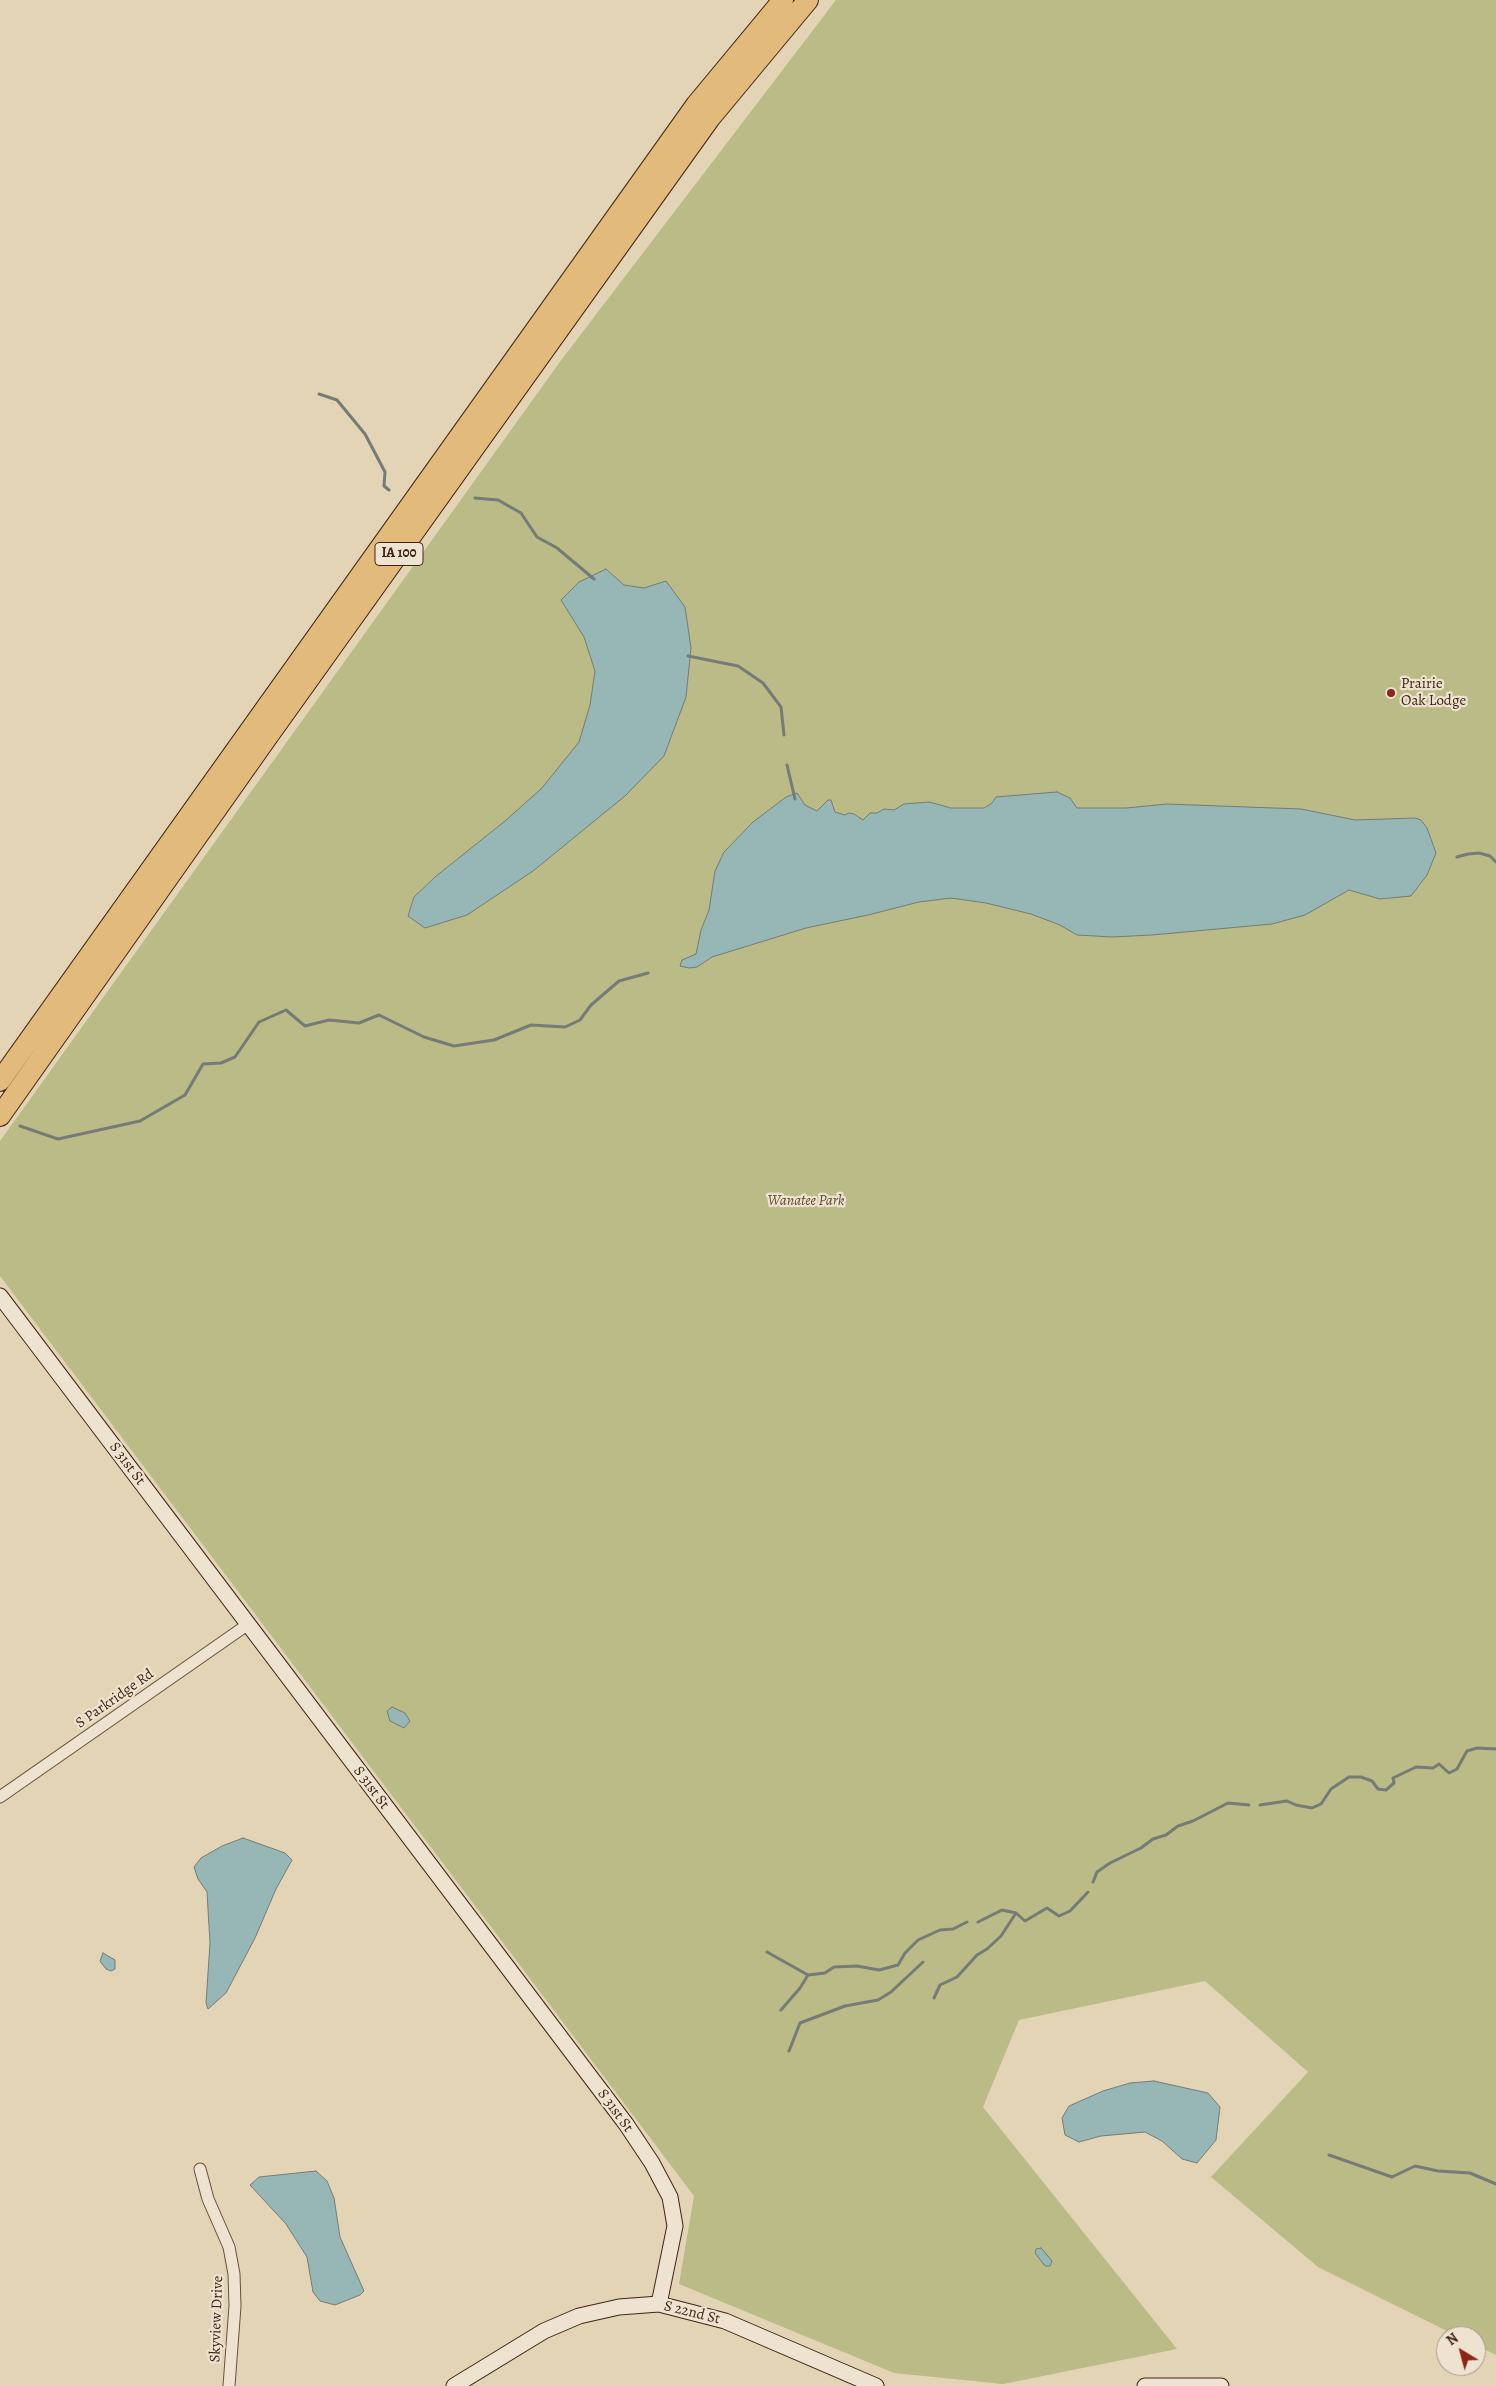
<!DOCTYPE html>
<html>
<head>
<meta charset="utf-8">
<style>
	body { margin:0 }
	#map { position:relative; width:1496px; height:2386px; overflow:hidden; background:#e3d4b6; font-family:Alegreya,serif }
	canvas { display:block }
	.north { position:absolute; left:1436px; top:2326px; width:50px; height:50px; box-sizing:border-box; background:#ede3d0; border:1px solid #a89785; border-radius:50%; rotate:323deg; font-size:14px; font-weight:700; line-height:20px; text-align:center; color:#402414 }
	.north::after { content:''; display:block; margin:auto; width:18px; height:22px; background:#8f2418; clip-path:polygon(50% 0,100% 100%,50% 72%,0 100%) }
</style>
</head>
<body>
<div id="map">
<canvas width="1496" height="2386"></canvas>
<div class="north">N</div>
</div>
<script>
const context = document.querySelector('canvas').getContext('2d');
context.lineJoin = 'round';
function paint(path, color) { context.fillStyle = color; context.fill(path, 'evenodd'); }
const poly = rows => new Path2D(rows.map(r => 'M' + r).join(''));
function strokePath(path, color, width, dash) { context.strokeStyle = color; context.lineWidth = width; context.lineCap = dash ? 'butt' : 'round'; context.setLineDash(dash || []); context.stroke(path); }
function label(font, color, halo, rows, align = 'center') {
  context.font = font + ' Alegreya,serif'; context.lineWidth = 4.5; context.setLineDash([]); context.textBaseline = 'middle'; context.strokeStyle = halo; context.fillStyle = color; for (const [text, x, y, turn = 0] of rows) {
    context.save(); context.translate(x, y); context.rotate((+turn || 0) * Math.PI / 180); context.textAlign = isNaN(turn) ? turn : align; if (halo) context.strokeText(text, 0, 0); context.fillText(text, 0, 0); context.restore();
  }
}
paint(poly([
	[836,0,1496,0,1496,2355,1476,2345,1476,2336,1457,2336,1318,2267,1211,2177,1308,2072,1205,1981,1019,2020,983,2107,1177,2349,1003,2384,894,2373,679,2284,694,2196,0,1276,0,1141,562,359]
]), '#bb8');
const water = poly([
	[606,569,624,585,644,588,666,581,685,607,691,648,686,697,664,756,625,796,533,871,467,915,425,928,408,916,414,897,435,877,505,821,541,789,579,742,590,705,595,671,584,637,561,600,579,582,606,569],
	[1057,792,1070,798,1077,808,1126,808,1167,804,1301,809,1355,820,1415,818,1421,820,1427,828,1436,853,1427,875,1411,896,1380,899,1349,890,1305,915,1272,924,1152,935,1112,937,1077,935,1060,925,1031,914,986,903,951,898,919,902,868,915,806,928,712,957,697,967,689,968,680,966,682,960,696,954,701,930,709,910,715,871,724,852,753,822,786,797,797,793,805,805,817,811,828,800,831,800,835,812,845,815,849,813,854,814,863,820,870,813,877,813,884,809,894,810,904,804,929,802,951,808,984,808,992,803,996,797,1057,792],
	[392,1707,405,1713,410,1721,404,1728,390,1721,387,1711,392,1707],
	[243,1838,285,1853,292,1860,276,1889,255,1938,226,1993,208,2009,206,2003,210,1943,207,1892,198,1879,194,1867,201,1858,222,1846,243,1838],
	[103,1953,115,1960,115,1969,111,1971,106,1969,100,1961,103,1953],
	[1154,2081,1208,2093,1220,2107,1216,2140,1197,2163,1182,2159,1162,2141,1145,2132,1101,2136,1079,2142,1065,2135,1062,2118,1069,2106,1103,2091,1130,2083,1154,2081],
	[316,2171,327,2181,334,2198,340,2237,364,2291,360,2295,335,2305,320,2301,313,2292,307,2257,286,2224,250,2185,259,2177,316,2171],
	[1041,2248,1052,2261,1050,2266,1045,2266,1035,2253,1036,2249,1041,2248]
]);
paint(water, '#96b7b5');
strokePath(water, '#747c75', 1);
strokePath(poly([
	[319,394,337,400,365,434,385,472,384,486,389,490],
	[475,498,498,500,521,513,537,537,557,548,594,579],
	[688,656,738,666,763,683,781,707,784,735],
	[787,765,795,799],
	[1457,857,1468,854,1479,853,1490,856,1496,862],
	[20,1126,58,1139,140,1121,185,1095,203,1064,221,1063,235,1057,259,1022,286,1010,305,1026,329,1020,359,1023,379,1015,424,1037,454,1046,494,1040,531,1025,565,1027,580,1020,591,1005,619,981,648,973],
	[1260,1805,1287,1801,1296,1805,1312,1808,1321,1804,1331,1789,1349,1777,1361,1777,1372,1781,1378,1789,1386,1790,1394,1783,1393,1778,1416,1767,1433,1768,1439,1764,1449,1773,1457,1769,1467,1751,1477,1748,1496,1749],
	[1093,1882,1097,1872,1110,1863,1141,1848,1153,1839,1166,1835,1178,1826,1193,1821,1228,1803,1249,1805],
	[978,1922,1002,1910,1016,1913,1025,1921,1047,1908,1059,1916,1070,1911,1088,1892],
	[767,1952,808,1975,825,1973,834,1967,857,1966,879,1970,898,1965,905,1953,918,1940,940,1930,953,1929,967,1922],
	[934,1998,940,1985,957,1977,977,1955,987,1949,1001,1936,1016,1913],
	[781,2010,800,1988,808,1975],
	[789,2051,800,2023,845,2006,878,2000,891,1992,923,1962],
	[1329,2155,1392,2177,1415,2166,1438,2171,1470,2173,1496,2184]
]), '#747c75', 3);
const street = poly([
	[0,1797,247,1625],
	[200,2169,208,2199,229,2247,234,2274,235,2306,229,2386]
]);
const secondary = poly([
	[0,1296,626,2124,652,2163,670,2197,675,2226,659,2304],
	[454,2386,544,2331,579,2316,619,2307,659,2304,725,2321,876,2386],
	[1145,2386,1221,2386]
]);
const highway = poly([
	[0,1081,696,105,783,0],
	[0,1116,266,739,710,118,808,0]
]);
strokePath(street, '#69503c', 13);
strokePath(secondary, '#402414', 17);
strokePath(highway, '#402414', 22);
strokePath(street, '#ede3d0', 11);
strokePath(secondary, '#ede3d0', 15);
strokePath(highway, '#e2ba7b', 20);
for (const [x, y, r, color] of [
	[1391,693,5,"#8f2418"]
]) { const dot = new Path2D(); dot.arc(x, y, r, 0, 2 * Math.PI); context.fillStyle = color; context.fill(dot); strokePath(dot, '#ede3d0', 2); }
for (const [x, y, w] of [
	[399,554,48]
]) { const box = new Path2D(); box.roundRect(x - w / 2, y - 11.5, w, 23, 4); context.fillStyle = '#ede3d0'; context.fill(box); strokePath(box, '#402414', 1); }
label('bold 14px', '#402414', null, [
	["IA 100",399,554]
]);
label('15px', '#402414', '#ede3d0', [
	["Prairie",1401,684],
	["Oak Lodge",1401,701]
], 'left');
label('italic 15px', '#5f4a31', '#ede3d0', [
	["Wanatee Park",806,1201]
]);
label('15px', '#402414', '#ede3d0', [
	["S 31st St",127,1464,53],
	["S Parkridge Rd",115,1699,-35],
	["S 31st St",371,1788,53],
	["S 31st St",615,2111,54],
	["S 22nd St",692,2313,14],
	["Skyview Drive",217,2319,-88]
]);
</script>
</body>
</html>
